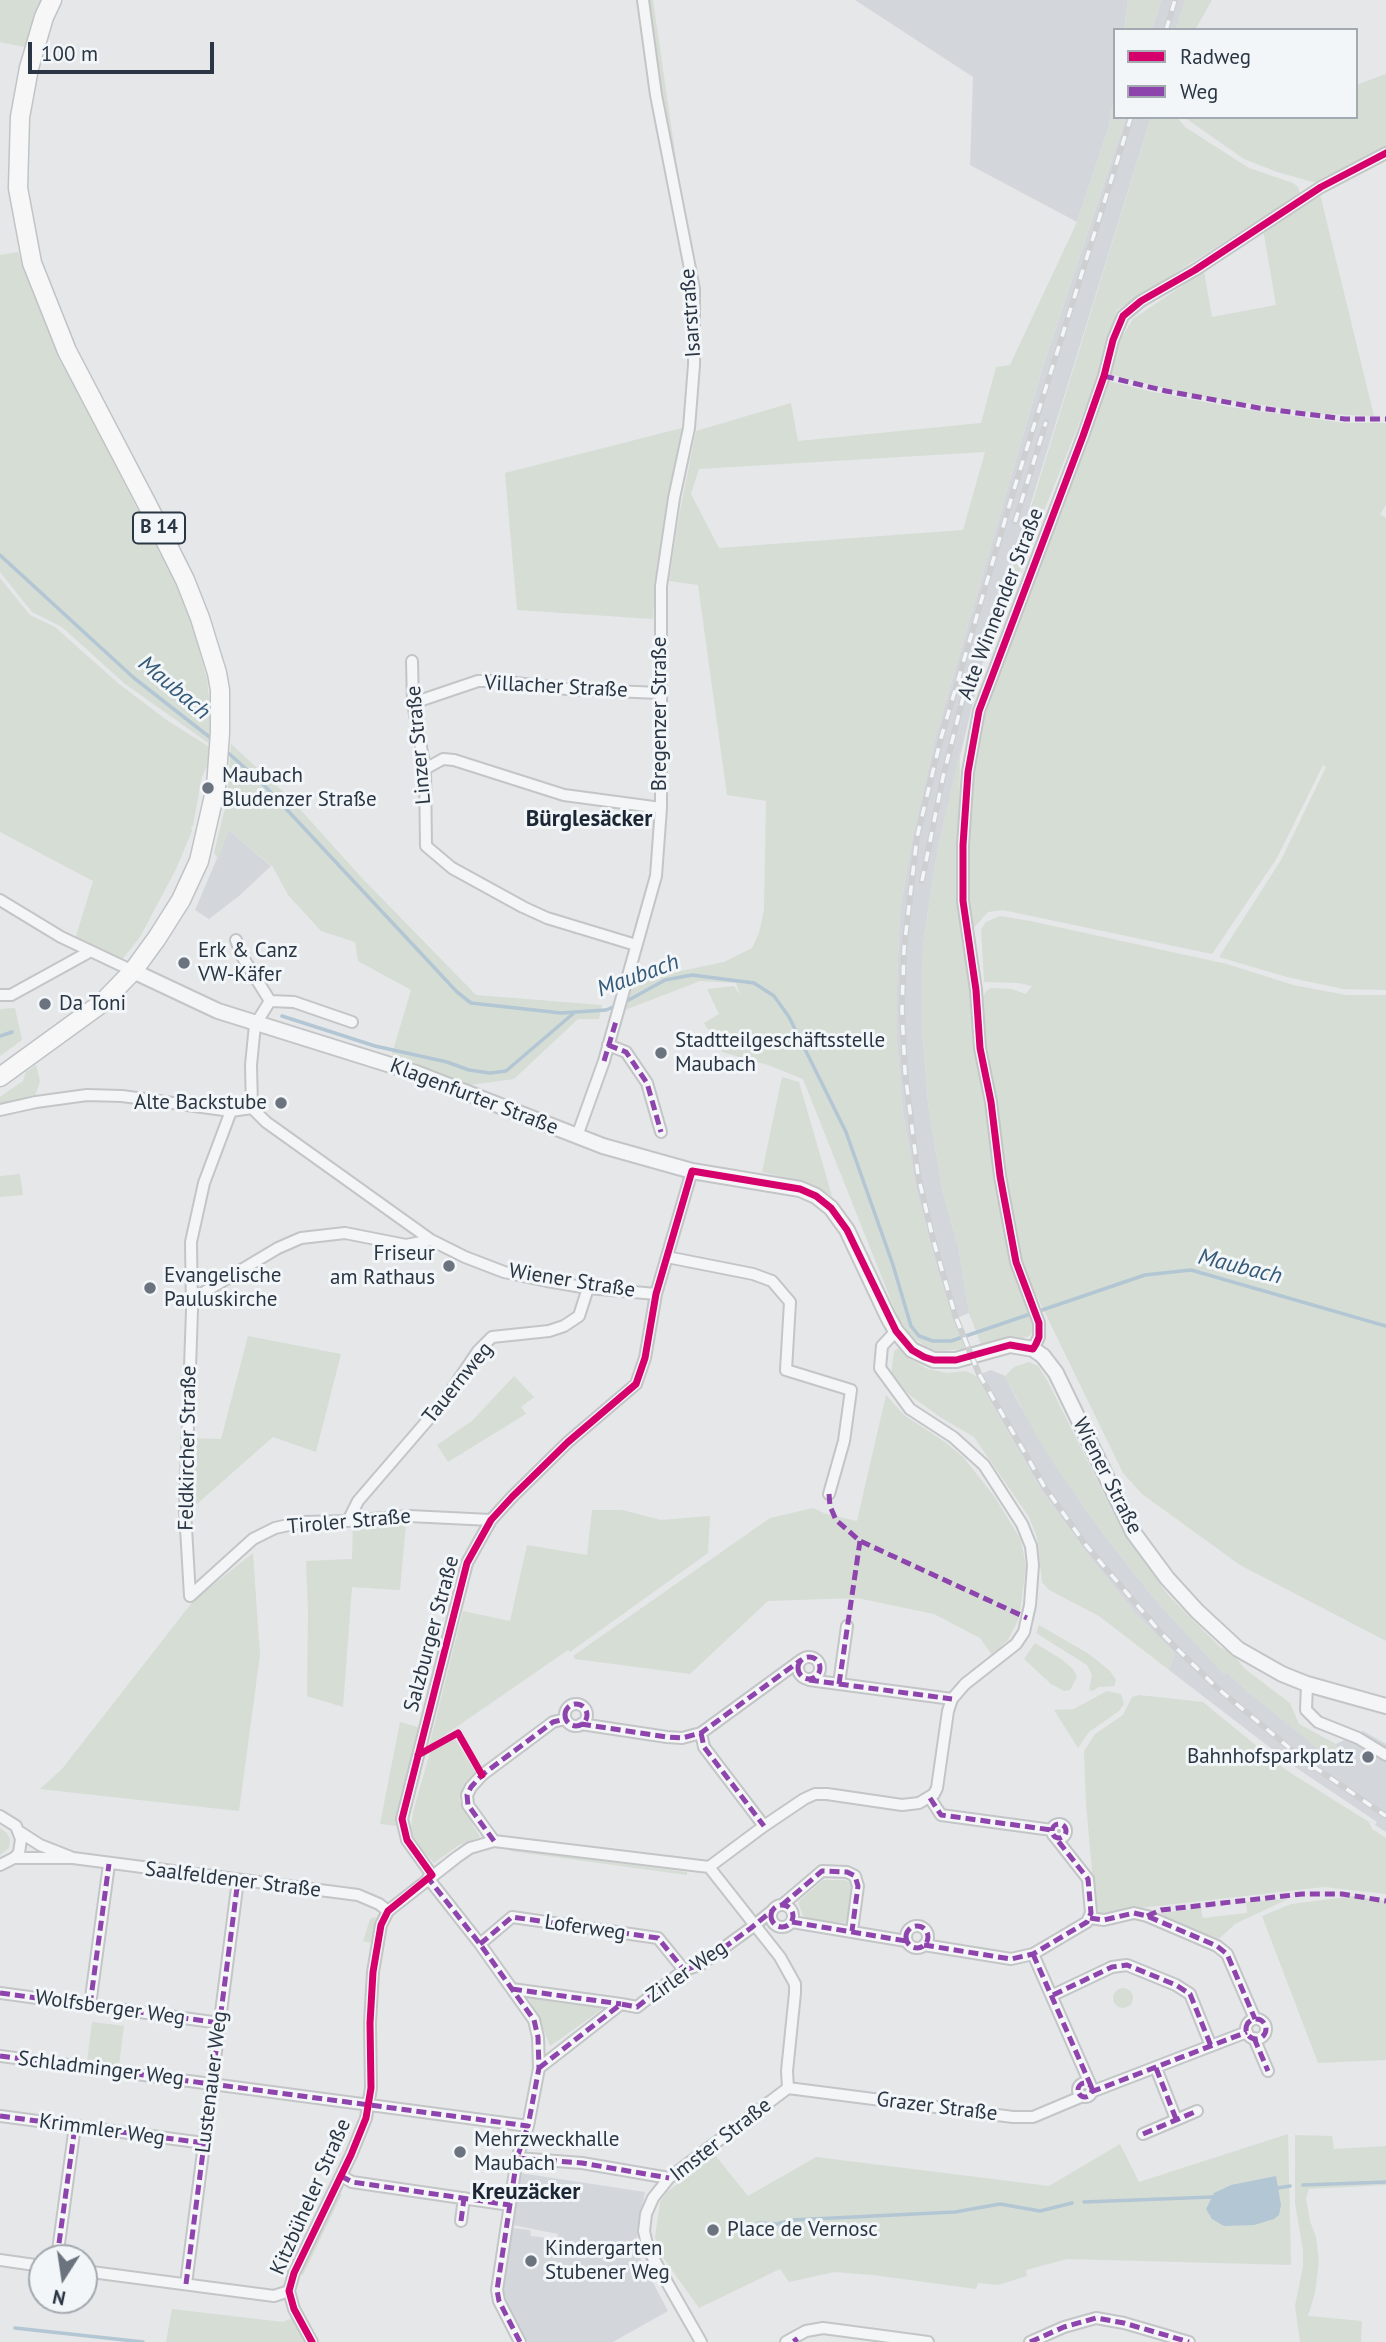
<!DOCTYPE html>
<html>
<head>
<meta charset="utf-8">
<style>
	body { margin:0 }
	#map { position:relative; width:1386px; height:2342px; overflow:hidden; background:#e5e7e9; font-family:"PT Sans",sans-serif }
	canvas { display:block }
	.legend { position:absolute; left:1113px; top:28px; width:245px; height:91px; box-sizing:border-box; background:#f3f6f8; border:2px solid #a3a9b0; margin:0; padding:9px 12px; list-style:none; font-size:21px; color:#2a3644 }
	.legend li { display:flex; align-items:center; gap:14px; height:35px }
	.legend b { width:35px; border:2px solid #a3a9b0 }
	.north { position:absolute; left:28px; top:2244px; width:70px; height:70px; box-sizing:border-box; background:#f3f6f8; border:2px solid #a3a9b0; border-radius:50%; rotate:192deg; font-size:19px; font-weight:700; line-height:28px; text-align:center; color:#2a3644 }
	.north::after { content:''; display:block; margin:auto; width:24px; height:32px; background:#6b747e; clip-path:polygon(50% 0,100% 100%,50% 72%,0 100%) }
	.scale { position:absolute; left:28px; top:42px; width:186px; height:32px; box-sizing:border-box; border:4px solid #2a3644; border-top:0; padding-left:9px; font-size:21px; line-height:24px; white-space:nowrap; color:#2a3644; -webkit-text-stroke:5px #f3f6f8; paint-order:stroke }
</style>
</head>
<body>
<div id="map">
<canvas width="1386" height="2342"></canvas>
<ul class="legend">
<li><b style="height:9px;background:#d6006c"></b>Radweg</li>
<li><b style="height:9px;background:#8e44ad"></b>Weg</li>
</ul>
<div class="north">N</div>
<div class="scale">100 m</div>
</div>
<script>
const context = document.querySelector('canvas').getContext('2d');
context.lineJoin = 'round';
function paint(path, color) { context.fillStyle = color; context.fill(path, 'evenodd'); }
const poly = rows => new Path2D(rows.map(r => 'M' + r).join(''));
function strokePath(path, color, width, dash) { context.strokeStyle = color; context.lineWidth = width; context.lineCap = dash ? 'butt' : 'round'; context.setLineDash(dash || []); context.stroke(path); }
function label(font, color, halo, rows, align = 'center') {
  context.font = font + ' "PT Sans",sans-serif'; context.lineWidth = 6; context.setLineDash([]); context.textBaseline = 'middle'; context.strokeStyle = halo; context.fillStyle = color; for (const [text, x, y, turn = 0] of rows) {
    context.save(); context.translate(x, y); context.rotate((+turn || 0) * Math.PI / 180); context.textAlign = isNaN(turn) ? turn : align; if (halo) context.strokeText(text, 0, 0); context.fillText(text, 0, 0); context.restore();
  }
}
paint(poly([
	[855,0,1128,0,1124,30,1115,30,1115,90,1109,126,1077,222,970,165,973,77],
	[1161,0,1185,0,1176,30,1152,30],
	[1126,117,1151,117,988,641,938,847,923,944,922,1028,928,1103,942,1189,959,1250,969,1313,954,1319,939,1275,916,1188,903,1113,897,1043,897,982,900,911,913,836,936,735,1042,370],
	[229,830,271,866,239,896,209,919,195,910],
	[991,1370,1005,1376,1019,1404,1084,1507,1108,1540,1152,1596,1224,1674,1227,1672,1249,1693,1337,1755,1336,1744,1363,1731,1386,1744,1386,1832,1375,1825,1377,1822,1298,1769,1169,1670,1175,1654,1135,1613,1092,1560,1042,1491,976,1376],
	[520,2173,645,2192,637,2239,639,2256,668,2311,613,2342,523,2342,502,2297,512,2228,530,2230,531,2236,557,2239,558,2234,513,2225]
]), '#d3d7dc');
paint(poly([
	[0,0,42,0,24,47,0,42],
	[648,0,653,0,677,166,699,290,700,313,698,310,656,66],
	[1128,0,1161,0,1152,30,1124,30],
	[1185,0,1212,0,1195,30,1176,30],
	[1386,74,1386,149,1320,184,1277,172,1244,159,1184,117,1356,117,1356,85],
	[1115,90,1115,117,1126,117,1042,370,936,735,913,836,900,911,897,982,897,1043,903,1113,916,1188,939,1275,965,1349,938,1351,927,1347,913,1338,898,1318,803,1079,768,1065,722,1052,704,1023,719,1014,707,989,734,986,740,995,736,983,700,981,625,1010,633,981,724,962,752,948,759,933,764,910,766,801,727,795,698,585,669,581,679,516,696,431,791,403,798,441,981,423,996,367,1010,365,1077,222,1109,126],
	[985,452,963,530,719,548,691,494,699,469],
	[1151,117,1177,117,1185,127,1249,168,1293,183,1298,187,1300,194,1117,310,1097,379,983,663],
	[1320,194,1374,416,1324,414,1192,395,1109,374,1120,340,1133,319,1204,271,1212,317,1276,305,1263,229],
	[18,252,58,353,176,585,191,621,207,679,212,727,211,745,124,683,62,627,32,612,0,572,0,255],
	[1108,381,1153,392,1236,408,1345,423,1386,423,1386,505,1380,514,1386,518,1386,990,1343,989,1287,977,1219,957,1281,860,1326,767,1323,765,1277,858,1212,954,1003,910,988,912,971,931,968,916,966,844,971,773,984,713,1072,482],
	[686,427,670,498,656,580,653,619,517,610,505,473],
	[0,578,30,615,55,627,119,684,168,721,211,748,211,759,202,776,193,826,191,827,192,831,176,869,140,937,121,961,75,939,93,881,0,832],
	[231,744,289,797,361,877,476,995,602,1005,599,1019,578,1019,514,1079,470,1085,392,1054,411,990,358,961,355,942,321,931,288,895,273,867,229,830,218,859,214,853,227,800],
	[960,751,959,843,976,1048,1008,1249,1033,1327,1031,1335,1027,1337,982,1347,969,1313,959,1250,942,1189,928,1103,922,1028,923,944,938,847],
	[1000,916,1030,921,1227,964,1293,985,1346,995,1386,995,1386,1641,1240,1565,1142,1494,1123,1473,1030,1282,1019,1249,1005,1177,985,1046,982,998,986,991,991,988,1012,989,1026,994,1032,986,1018,983,984,982,981,929,986,922],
	[15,1008,22,1040,0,1056,0,1009],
	[36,1065,40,1081,34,1099,0,1107,0,1097,23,1081,26,1072],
	[782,1077,799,1082,832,1196,805,1182,762,1172],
	[20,1174,23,1195,0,1197,0,1176],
	[248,1336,341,1354,316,1452,273,1437,189,1511,191,1438,221,1439],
	[899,1348,909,1359,928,1369,947,1373,966,1371,976,1376,1042,1491,1092,1560,1135,1613,1175,1654,1169,1670,1099,1616,1049,1590,1042,1582,1037,1537,1029,1517,974,1437,940,1417,911,1396,891,1376,894,1351],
	[1029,1362,1038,1366,1046,1378,1123,1532,1169,1596,1220,1647,1232,1653,1245,1669,1290,1703,1299,1724,1336,1744,1337,1755,1329,1758,1249,1693,1227,1672,1224,1675,1152,1596,1108,1540,1059,1472,1038,1439,1005,1376,1014,1367],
	[514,1376,534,1397,521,1407,526,1414,448,1462,437,1445,472,1421],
	[886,1395,904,1415,945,1442,963,1457,994,1496,1021,1540,1026,1567,1019,1618,1008,1640,998,1649,992,1655,980,1638,934,1614,857,1598,768,1601,690,1674,575,1659,573,1656,770,1518,813,1508,826,1514,857,1521],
	[592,1510,622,1510,661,1520,710,1516,708,1553,570,1652,568,1650,429,1746,463,1611,510,1621,527,1545,587,1555],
	[406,1523,400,1590,352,1587,343,1707,307,1696,308,1612,306,1561,352,1559,353,1527],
	[253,1553,260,1655,239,1811,40,1789,62,1769,194,1600],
	[1039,1625,1089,1654,1110,1671,1116,1680,1114,1686,1098,1687,1093,1691,1089,1690,1092,1675,1087,1665,1036,1633],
	[1035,1643,1061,1659,1073,1669,1077,1677,1070,1690,1064,1691,1051,1684,1024,1659],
	[1107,1691,1121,1694,1124,1704,1119,1711,1089,1732,1078,1748,1054,1710,1074,1709],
	[1139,1695,1203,1702,1286,1770,1369,1822,1372,1829,1386,1838,1386,1894,1324,1887,1131,1909,1105,1914,1099,1912,1095,1904,1086,1804,1084,1751,1095,1734,1123,1715,1132,1697],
	[400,1722,421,1728,397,1826,380,1824],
	[455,1739,477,1775,465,1787,459,1800,480,1837,459,1845,434,1863,416,1843,411,1829,413,1812,430,1752],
	[0,1828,7,1833,10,1840,9,1848,0,1855],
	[510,1849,687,1872,687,1875,510,1851],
	[823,1880,845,1880,852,1883,856,1888,848,1923,810,1920,803,1916,798,1902],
	[1354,1896,1386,1901,1386,2060,1318,2063,1262,1916,1291,1904],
	[1288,1899,1235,1924,1220,1938,1216,1939,1161,1916,1162,1913,1201,1908,1203,1918,1247,1913,1246,1902],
	[374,1917,377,1918,377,1922,372,1943,363,1941,370,1919],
	'1113 1998a10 10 0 1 1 20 0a10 10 0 1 1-20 0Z',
	[527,1996,604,2008,550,2046,539,2019],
	[92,2022,124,2026,119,2065,87,2061],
	[1288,2134,1291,2265,1067,2259,1026,2270,1027,2276,998,2285,978,2283,976,2289,873,2275,834,2272,789,2282,780,2269,699,2308,659,2252,655,2237,660,2202,667,2192,715,2155,748,2196,816,2157,1049,2186,1120,2144,1139,2182],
	[1295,2135,1332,2136,1334,2149,1386,2146,1386,2185,1309,2189,1306,2198,1310,2221,1316,2237,1319,2261,1315,2293,1308,2316,1362,2321,1361,2342,1300,2342,1295,2306,1303,2266,1303,2251,1295,2203],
	[339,2194,342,2194,303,2275,300,2274],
	[172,2309,283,2322,292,2318,306,2342,166,2342]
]), '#d6ddd5');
paint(poly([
	[1276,2176,1281,2205,1279,2215,1274,2219,1254,2225,1224,2226,1212,2219,1206,2209,1214,2193,1231,2185]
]), '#b3c6d4');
strokePath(poly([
	[0,555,134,678,212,739],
	[226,751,262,783,457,992,471,1003,561,1013,606,1010,618,1005],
	[625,1002,665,980,692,975,754,983,774,996,789,1017,846,1132,893,1265,911,1326,919,1336,933,1341,951,1341,1145,1275,1191,1270,1386,1326],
	[282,1016,375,1046,447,1062,469,1070,490,1073,506,1071,575,1012],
	[0,1036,12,1032],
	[1303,2185,1386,2182],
	[1277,2188,1290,2186],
	[1084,2202,1212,2197],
	[758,2223,777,2224,792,2220,955,2212,1000,2204,1040,2211,1072,2203],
	[15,2328,143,2342]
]), '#b3c6d4', 3.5);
const minor = poly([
	[412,661,413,703,425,769,426,846,452,868,523,907,547,918,636,945],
	[413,703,478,681,499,681,567,689,659,693],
	[425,769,443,759,454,760,564,795,661,808],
	[0,900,61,937,133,971],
	[236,940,242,956,270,1001,255,1025,251,1065,252,1108,266,1122,431,1240,465,1257,504,1272,547,1281,588,1288,656,1294],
	[0,995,11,995,89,952],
	[270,1001,294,1002,352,1022],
	[608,1045,626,1052,647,1083,661,1132],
	[0,1110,36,1102,87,1095,122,1096,231,1111,252,1108],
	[577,1136,604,1061,656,876,661,808,661,586,674,498,689,428,694,365,694,289,656,95,643,0],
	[667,1257,753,1274,772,1281,790,1302,786,1370,851,1390,844,1441,829,1494],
	[191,1300,278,1248,301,1238,345,1233,406,1245,431,1240],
	[1033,1349,1039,1337,1039,1323,1016,1262,1000,1176,991,1102,980,1048,976,990,963,901,963,845,968,772,979,711,1083,436,1104,376,1113,340,1123,316,1141,301,1195,270,1321,187,1386,153],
	[348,1521,358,1501,445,1400,478,1351,492,1337,549,1331,564,1326,579,1316,588,1288],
	[190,1596,185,1511,192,1310,191,1242,204,1183,231,1111],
	[190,1596,253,1539,275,1528,302,1522,348,1521,409,1516,491,1520],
	'798 1668a11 11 0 1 1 22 0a11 11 0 1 1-22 0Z',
	[809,1680,952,1699],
	[839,1684,847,1626],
	[1307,1684,1306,1710,1318,1722,1358,1738,1386,1755],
	'565 1715a11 11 0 1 1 22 0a11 11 0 1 1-22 0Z',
	[581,1724,667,1737,682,1738,701,1733,801,1660],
	[701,1733,704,1747,764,1826],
	[930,1798,941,1815,1052,1830],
	[0,1816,16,1826,21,1839,19,1853,14,1858,0,1865],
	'1052 1831a7 7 0 1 1 14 0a7 7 0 1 1-14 0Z',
	[494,1841,468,1805,467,1795,471,1787,482,1775,553,1722,565,1719],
	[14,1858,73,1858,40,1845,20,1832],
	[73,1858,358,1895,379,1904,388,1911],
	[432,1875,407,1840,402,1819,467,1563,491,1520,512,1497,568,1442,636,1384,645,1358,656,1294,692,1171],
	'771 1916a11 11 0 1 1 22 0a11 11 0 1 1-22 0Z',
	[782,1905,822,1871,847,1872,855,1876,858,1886,852,1931],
	[1090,1918,1104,1920,1134,1913,1147,1916,1217,1946,1227,1954,1255,2019],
	[792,1922,906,1941],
	'906 1937a11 11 0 1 1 22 0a11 11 0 1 1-22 0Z',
	[480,1944,512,1917,658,1938,684,1970],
	[924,1945,1011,1959,1033,1954,1087,1922,1091,1913,1088,1879,1055,1837],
	[1033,1954,1091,2086],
	[512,1989,621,2004],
	[0,1993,220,2023],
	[1053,1995,1112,1967,1127,1965,1176,1985,1190,1994,1211,2046],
	[90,2005,109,1864],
	'1246 2029a10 10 0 1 1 20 0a10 10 0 1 1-20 0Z',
	[1254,2038,1268,2071],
	[0,2056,528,2126,539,2068,538,2037,534,2020,480,1944,428,1878],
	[539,2068,621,2004,637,2007,684,1970,700,1965,751,1928,773,1910],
	[1156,2068,1176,2119],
	'1078 2090a7 7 0 1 1 14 0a7 7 0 1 1-14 0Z',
	[788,2088,1013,2117,1033,2117,1083,2096],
	[1091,2092,1247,2032],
	[0,2116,204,2143],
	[1143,2134,1197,2111],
	[517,2158,582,2163,669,2178],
	[341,2176,352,2182,510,2205],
	[461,2221,464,2198],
	[57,2258,75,2126],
	[0,2260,42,2266],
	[84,2271,274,2296,289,2291],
	[186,2284,238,1880],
	[312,2342,294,2309,289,2291,294,2273,351,2155,366,2118,371,2088,370,2023,373,1972,381,1925,388,1911,457,1857,470,1848,494,1841,709,1867,764,1826,804,1799,815,1794,827,1794,902,1805,919,1803,934,1794,937,1788,948,1711,952,1699,965,1684,1016,1644,1024,1632,1030,1605,1033,1565,1031,1546,1022,1524,984,1465,953,1437,910,1409,880,1368,882,1346,896,1331],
	[520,2342,499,2301,497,2290,517,2158,528,2126],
	[701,2342,648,2249,644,2231,646,2214,653,2198,669,2178,788,2088,787,2071,795,1993,795,1984,780,1957,709,1867],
	[786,2342,806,2331,823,2328,928,2342],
	[1030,2342,1064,2327,1096,2318,1124,2323,1189,2342]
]);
const tertiary = poly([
	[133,971,218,1011,416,1073,603,1146,692,1171,800,1189,816,1196,831,1208,847,1230,888,1317,896,1331,912,1350,934,1360,956,1360,1010,1345,1033,1349,1043,1356,1056,1373,1133,1532,1167,1578,1197,1611,1238,1649,1282,1674,1307,1684,1386,1706]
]);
const primary = poly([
	[0,1077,102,1003,133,971,157,938,181,900,199,861,216,787,220,733,220,690,217,673,200,618,185,580,147,504,67,351,32,263,18,188,20,117,29,68,44,17,52,0]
]);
strokePath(minor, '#c3c5c7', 14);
strokePath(tertiary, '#c3c5c7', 18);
strokePath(primary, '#c1c4c7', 21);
strokePath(minor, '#f4f5f6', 10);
strokePath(tertiary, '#f4f5f6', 14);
strokePath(primary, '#f7f7f8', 18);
const rail = poly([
	[1166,30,1175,0],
	[1131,117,1015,486,941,738,917,837,904,949,902,1010,905,1072,918,1175,933,1239,956,1318,979,1374,1044,1486,1085,1544,1161,1633,1216,1687,1304,1760,1386,1816],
	[1015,522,1046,422],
	[922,881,943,777,965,690]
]);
strokePath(rail, '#cdcfd1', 6);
strokePath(rail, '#f3f6f8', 3.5, [10]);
strokePath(poly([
	[1104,376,1166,391,1259,408,1345,419,1386,419],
	[608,1045,626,1052,647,1083,661,1132],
	[604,1061,617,1018],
	[829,1494,830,1506,836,1520,860,1541,1027,1618],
	'798 1668a11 11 0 1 1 22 0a11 11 0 1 1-22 0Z',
	[809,1680,952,1699],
	[839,1684,860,1541],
	'565 1715a11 11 0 1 1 22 0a11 11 0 1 1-22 0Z',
	[581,1724,667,1737,682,1738,701,1733,801,1660],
	[701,1733,704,1747,764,1826],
	[930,1798,941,1815,1052,1830],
	'1052 1831a7 7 0 1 1 14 0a7 7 0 1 1-14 0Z',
	[494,1841,468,1805,467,1795,471,1787,482,1775,553,1722,565,1719],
	'771 1916a11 11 0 1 1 22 0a11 11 0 1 1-22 0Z',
	[782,1905,822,1871,847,1872,855,1876,858,1886,852,1931],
	[1147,1916,1161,1910,1302,1894,1342,1894,1386,1901],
	[1090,1918,1104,1920,1134,1913,1147,1916,1217,1946,1227,1954,1255,2019],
	[792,1922,906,1941],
	'906 1937a11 11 0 1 1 22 0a11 11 0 1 1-22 0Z',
	[480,1944,512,1917,658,1938,684,1970],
	[924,1945,1011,1959,1033,1954,1087,1922,1091,1913,1088,1879,1055,1837],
	[1033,1954,1091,2086],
	[512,1989,621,2004],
	[0,1993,220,2023],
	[1053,1995,1112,1967,1127,1965,1176,1985,1190,1994,1211,2046],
	[90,2005,109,1864],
	'1246 2029a10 10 0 1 1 20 0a10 10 0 1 1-20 0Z',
	[1254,2038,1268,2071],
	[0,2056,528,2126,539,2068,538,2037,534,2020,480,1944,428,1878],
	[539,2068,621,2004,637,2007,684,1970,700,1965,751,1928,773,1910],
	[1156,2068,1176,2119],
	'1078 2090a7 7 0 1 1 14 0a7 7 0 1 1-14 0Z',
	[1091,2092,1247,2032],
	[0,2116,204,2143],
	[1143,2134,1197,2111],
	[517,2158,582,2163,669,2178],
	[341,2176,352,2182,510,2205],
	[461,2221,464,2198],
	[57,2258,75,2126],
	[186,2284,238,1880],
	[794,2338,797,2342],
	[520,2342,499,2301,497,2290,517,2158,528,2126],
	[1030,2342,1064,2327,1096,2318,1124,2323,1189,2342]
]), '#8e44ad', 5, [10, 5]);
strokePath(poly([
	[418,1755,458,1733,482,1775],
	[312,2342,294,2309,289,2291,294,2273,351,2155,366,2118,371,2088,370,2023,373,1972,381,1925,388,1911,432,1875,407,1840,402,1819,467,1563,491,1520,512,1497,568,1442,636,1384,645,1358,656,1294,692,1171,800,1189,816,1196,831,1208,847,1230,896,1331,912,1350,924,1357,934,1360,956,1360,1010,1345,1033,1349,1036,1344,1039,1337,1039,1323,1016,1262,1000,1176,991,1102,980,1048,976,990,963,901,963,845,968,772,979,711,1083,436,1104,376,1113,340,1123,316,1141,301,1195,270,1321,187,1386,153]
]), '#d6006c', 7);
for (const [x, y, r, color] of [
	[208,788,7,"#6b747e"],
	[184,963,7,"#6b747e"],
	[45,1004,7,"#6b747e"],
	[661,1053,7,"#6b747e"],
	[281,1103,7,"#6b747e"],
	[449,1266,7,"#6b747e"],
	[150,1288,7,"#6b747e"],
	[1368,1757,7,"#6b747e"],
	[460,2152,7,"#6b747e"],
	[713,2230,7,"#6b747e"],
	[531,2261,7,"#6b747e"]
]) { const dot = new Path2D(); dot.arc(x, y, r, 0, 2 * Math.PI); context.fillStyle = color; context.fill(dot); strokePath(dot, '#f3f6f8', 2.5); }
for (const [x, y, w] of [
	[159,528,52]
]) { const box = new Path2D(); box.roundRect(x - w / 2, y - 15.5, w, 31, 5); context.fillStyle = '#f3f6f8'; context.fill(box); strokePath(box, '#2a3644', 2); }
label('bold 19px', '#2a3644', null, [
	["B 14",159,528]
]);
label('21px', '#2a3644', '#f3f6f8', [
	["Isarstraße",691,313,-94],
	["Alte Winnender Straße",1001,604,-69],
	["Villacher Straße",556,687,3],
	["Bregenzer Straße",660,714,-90],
	["Linzer Straße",419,745,-95],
	["Klagenfurter Straße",474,1097,21],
	["Wiener Straße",572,1281,9],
	["Tauernweg",458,1383,-51],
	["Feldkircher Straße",188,1448,-89],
	["Wiener Straße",1107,1476,63],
	["Tiroler Straße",349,1522,-5],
	["Salzburger Straße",432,1634,-75],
	["Saalfeldener Straße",233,1880,7],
	["Loferweg",585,1928,8],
	["Zirler Weg",687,1972,-35],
	["Wolfsberger Weg",110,2008,8],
	["Schladminger Weg",101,2069,7],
	["Lustenauer Weg",212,2082,-83],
	["Grazer Straße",937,2107,7],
	["Krimmler Weg",102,2130,8],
	["Imster Straße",721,2140,-38],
	["Kitzbüheler Straße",311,2197,-66]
]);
label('21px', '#2a3644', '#f3f6f8', [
	["Maubach",222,776],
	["Bludenzer Straße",222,800],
	["Erk & Canz",198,951],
	["VW-Käfer",198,975],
	["Da Toni",59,1004],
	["Stadtteilgeschäftsstelle",675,1041],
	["Maubach",675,1065],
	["Alte Backstube",267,1103,"right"],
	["Friseur",435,1254,"right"],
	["am Rathaus",435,1278,"right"],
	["Evangelische",164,1276],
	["Pauluskirche",164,1300],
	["Bahnhofsparkplatz",1354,1757,"right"],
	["Mehrzweckhalle",474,2140],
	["Maubach",474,2164],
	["Place de Vernosc",727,2230],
	["Kindergarten",545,2249],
	["Stubener Weg",545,2273]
], 'left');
label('italic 23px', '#345979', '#f3f6f8', [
	["Maubach",174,688,40],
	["Maubach",638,976,-20],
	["Maubach",1240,1267,14]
]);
label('bold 23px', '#1c2735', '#f3f6f8', [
	["Bürglesäcker",589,819],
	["Kreuzäcker",526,2192]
]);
</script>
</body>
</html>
